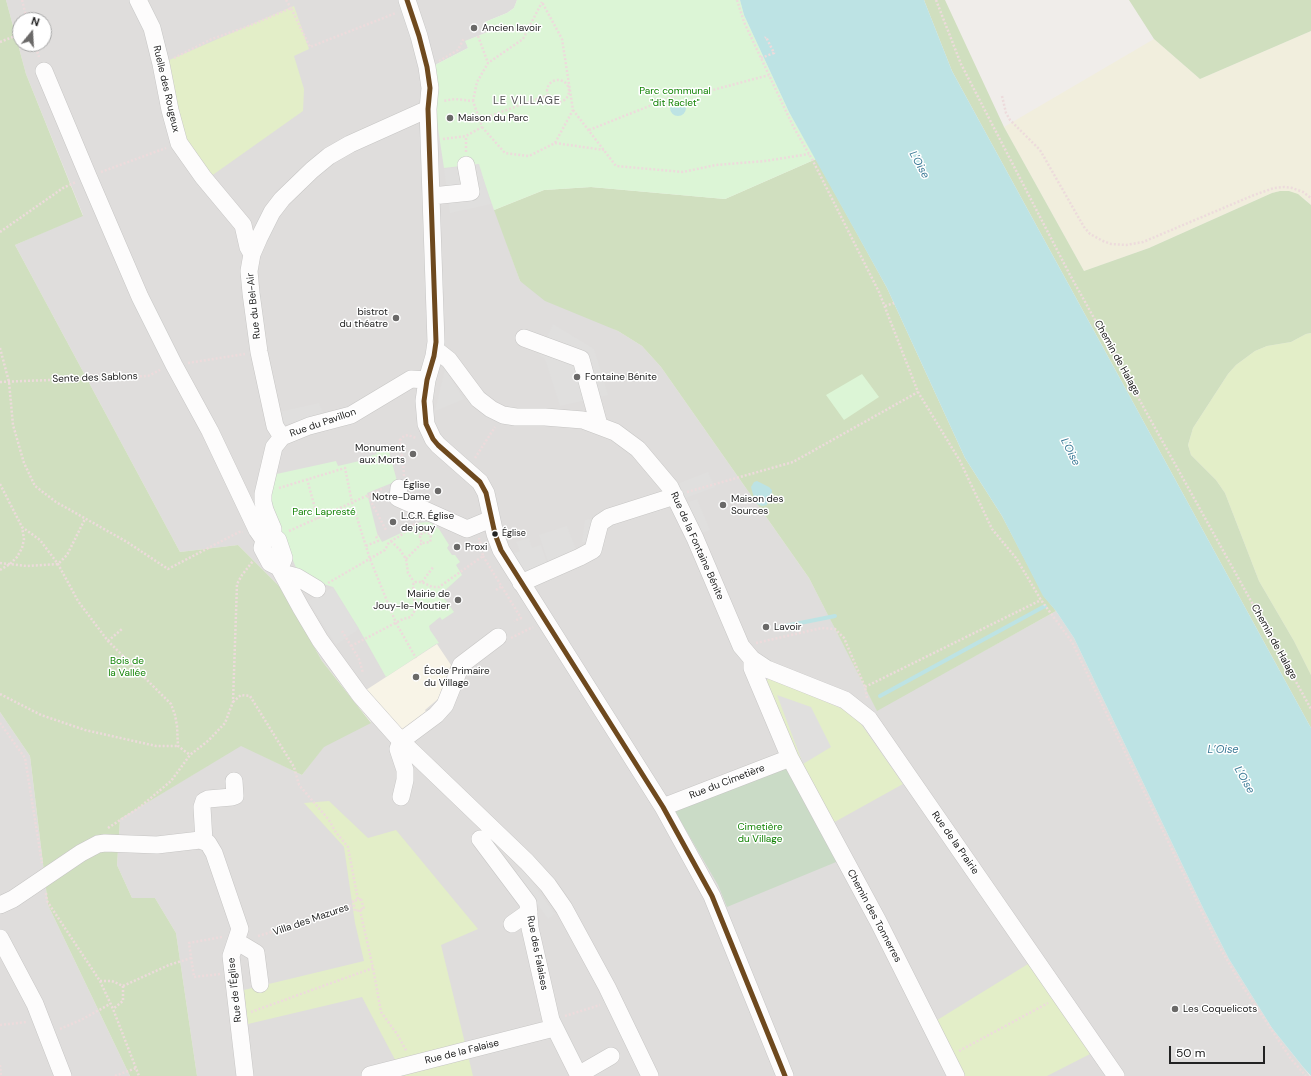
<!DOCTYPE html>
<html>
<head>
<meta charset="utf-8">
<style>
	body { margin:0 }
	#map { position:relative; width:1311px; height:1076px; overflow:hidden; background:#f0edea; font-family:"DM Sans",sans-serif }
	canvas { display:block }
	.north { position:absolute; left:12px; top:12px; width:40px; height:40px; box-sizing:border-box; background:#fff; border:1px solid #a7a7a7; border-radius:50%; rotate:18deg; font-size:11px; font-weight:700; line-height:16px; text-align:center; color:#222 }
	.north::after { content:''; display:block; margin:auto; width:14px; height:18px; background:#6a6968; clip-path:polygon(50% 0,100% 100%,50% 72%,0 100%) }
	.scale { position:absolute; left:1169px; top:1046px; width:96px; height:18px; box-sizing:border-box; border:2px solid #222; border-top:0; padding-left:5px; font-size:12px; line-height:14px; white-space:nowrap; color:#222; -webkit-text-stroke:3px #fff; paint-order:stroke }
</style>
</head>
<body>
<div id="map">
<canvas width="1311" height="1076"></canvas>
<div class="north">N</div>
<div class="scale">50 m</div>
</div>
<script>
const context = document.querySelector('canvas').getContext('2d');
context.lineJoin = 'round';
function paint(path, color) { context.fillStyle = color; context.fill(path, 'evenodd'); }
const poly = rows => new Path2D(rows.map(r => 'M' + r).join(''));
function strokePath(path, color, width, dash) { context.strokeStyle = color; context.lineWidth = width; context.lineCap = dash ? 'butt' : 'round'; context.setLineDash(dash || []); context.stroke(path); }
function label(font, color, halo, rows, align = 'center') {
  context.font = font + ' "DM Sans",sans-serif'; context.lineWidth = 3; context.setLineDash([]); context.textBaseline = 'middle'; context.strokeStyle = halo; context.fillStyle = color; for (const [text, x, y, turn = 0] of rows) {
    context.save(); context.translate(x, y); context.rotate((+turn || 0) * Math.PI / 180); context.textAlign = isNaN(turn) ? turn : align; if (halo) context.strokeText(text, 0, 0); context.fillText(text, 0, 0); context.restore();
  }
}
paint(poly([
	[6,0,517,0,514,8,507,13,485,22,488,32,466,41,468,48,435,65,466,165,479,164,520,281,618,331,642,346,661,367,809,578,877,710,1056,611,1074,638,1203,908,1229,959,1272,1028,1310,1076,197,1076,176,933,155,898,132,898,117,865,120,819,241,745,302,775,324,746,371,722,322,661,282,589,238,545,180,552,15,245,83,215,26,74],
	[20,20,44,20,44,44,20,44],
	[0,712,30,756,48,905,130,1076,0,1076]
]), '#dfdddc');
paint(poly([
	[437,644,451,665,438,699,425,710,428,715,404,732,366,690]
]), '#f8f4e7');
paint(poly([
	[1311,31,1311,205,1306,200,1289,191,1280,191,1272,193,1149,248,1084,271,1004,127,1154,39,1200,79]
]), '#f1eedd');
paint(poly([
	[294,6,309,49,294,56,304,89,303,111,207,179,183,143,167,61],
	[1311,333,1311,675,1294,641,1259,581,1225,493,1216,480,1191,455,1188,445,1193,428,1228,374,1236,365,1255,351,1267,346,1291,342,1306,334],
	[769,678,845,710,859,721,903,784,831,824,764,683],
	[329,801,368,838,396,830,478,929,441,945,473,1076,402,1076,402,1073,362,997,248,1024,244,990,364,961,355,923,344,847,304,803],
	[1028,964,1092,1053,1047,1076,961,1076,934,1022]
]), '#e3eec8');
paint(poly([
	[0,0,6,0,26,74,83,216,15,245,180,552,238,545,282,589,322,661,371,723,324,747,302,775,241,746,120,819,117,865,132,898,155,898,176,933,197,1076,130,1076,48,905,30,756,0,712],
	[924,0,945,0,1004,127,1084,271,1149,248,1272,193,1280,191,1289,191,1298,194,1311,205,1311,333,1306,334,1291,342,1267,346,1255,351,1236,365,1228,374,1193,428,1188,445,1191,455,1216,480,1225,493,1259,581,1294,641,1311,675,1311,728,952,71],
	[1129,0,1311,0,1311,31,1200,79,1154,39],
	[816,159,887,288,965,458,1002,516,1044,596,1056,611,877,711,809,578,661,367,642,346,618,331,545,301,520,281,494,210,544,190,591,187,725,199]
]), '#d0dfbf');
paint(poly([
	[788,763,841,860,727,907,718,885,676,813,675,805]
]), '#cadbc6');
paint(poly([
	[517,0,740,0,744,15,789,112,816,159,725,199,591,187,544,190,494,210,478,164,444,168,434,102,435,65,468,48,465,41,488,32,485,22,507,13,514,8],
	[862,374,879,397,844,420,826,395],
	[388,448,397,481,367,493,377,533,382,542,401,533,418,523,427,522,431,523,439,529,449,545,447,548,452,555,455,555,460,562,456,565,462,575,441,594,454,612,442,620,440,617,429,626,430,630,439,643,436,644,386,677,359,629,333,587,311,580,297,570,268,501,272,475,336,461,338,466,364,460,364,458,377,454,376,452]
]), '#dcf5d6');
paint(poly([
	[479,164,491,204,450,213,444,169],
	[553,324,594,349,608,395,560,406,545,359,539,355],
	[445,369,464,399,435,411],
	[319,403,324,415,284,425,279,412],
	[708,472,715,487,685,498,677,484],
	[697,499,710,530,700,534,686,503],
	[594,518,591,542,582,542,585,520],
	[567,526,577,552,548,562,539,535],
	[529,538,532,548,541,545,548,567,526,575,513,554,520,551,516,542],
	[333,587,359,629,336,645,308,601],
	[777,695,811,707,831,747,803,764],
	[523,869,555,914,548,919,515,874]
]), '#e0dfde');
paint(poly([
	[740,0,924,0,952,71,1311,728,1311,1076,1303,1067,1272,1028,1229,959,1203,908,1074,638,1056,611,1043,596,1002,516,965,458,887,288,789,112,744,15],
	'670 108a8 8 0 1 1 16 0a8 8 0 1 1-16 0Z',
	[757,481,769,487,772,490,771,499,768,501,767,505,762,506,757,504,754,498,751,487,754,482]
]), '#bde3e4');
strokePath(poly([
	[780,627,835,616],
	[880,696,1045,606]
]), '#bde3e4', 4);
const minor = poly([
	[138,0,152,28,161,64,170,110,179,143,203,177,243,225,248,247,252,254],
	[407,0,419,36,427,67,430,88,428,109,436,342,434,356,427,380,424,401,426,424,433,439,438,445,480,482,486,493,495,534,501,550,663,807,712,896,785,1076],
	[44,71,88,176,140,297,174,365,210,431,257,530,264,540],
	[432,196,471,192,466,165],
	[524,338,581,359,599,425],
	[435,349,449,360,478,399,491,409,503,415,516,417,545,417,583,420,615,432,638,449,670,487,695,538,741,646,752,659,752,668,790,758,878,921,956,1076],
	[282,437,275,426,259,352,251,293,249,271,252,254,259,238,272,212,282,199,312,170,329,156,350,144,428,109],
	[282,437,309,426,351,415,411,379,427,380],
	[399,488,398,498,467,529,491,519],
	[273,536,273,529,265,510,263,502,263,494,274,447,282,437],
	[273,536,278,540,284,558,282,563,276,566,270,563,262,548,264,540,268,537,273,536],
	[278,566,301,608,320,640,360,695,401,741,527,862,548,885,564,908,607,987,650,1076],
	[282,573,297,577,317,589],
	[521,583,580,557,593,550,600,523,609,517,675,496],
	[752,659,767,669,845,700,869,719,1116,1076],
	[401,797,405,780,405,770,398,749,401,741,436,715,445,705,461,665,498,637],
	[663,807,790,758],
	[480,839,528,903,530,928,551,1020,579,1076],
	[204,841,202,807,204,801,208,799,232,797,235,796,234,781],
	[0,905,13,899,81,853,98,844,105,843,157,845,200,840,208,843,214,853,240,929,231,956,245,1076],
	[512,924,529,912],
	[0,938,35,1004,63,1076],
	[236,941,256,953,260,984],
	[370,1075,554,1028],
	[578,1075,611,1056]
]);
strokePath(minor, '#c7c6c5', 18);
strokePath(poly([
	[22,0,27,20],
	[286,0,291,8],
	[737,0,744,22,793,126,813,161,879,292,918,392,960,461,992,529,1016,558,1041,600,1072,642,1216,941,1243,987,1291,1059,1306,1076],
	[936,0,961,64,1069,273,1311,709],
	[478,36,488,63],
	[0,42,20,34],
	[35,44,39,57],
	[174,58,212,39,246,27,291,8,310,47,396,13],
	[761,58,774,53,766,37,765,38],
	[439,61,458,50,464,38],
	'547 91a11 11 0 1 1 22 0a11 11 0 1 1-22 0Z',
	[1002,96,1006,113,1010,120,1040,150,1084,227,1090,234,1103,241,1111,244,1126,245,1143,242,1254,195,1274,188,1284,187,1292,188,1303,192,1311,198],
	[473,101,477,82,488,63,523,39,542,2],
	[573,110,616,166,683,172,716,165,765,161,809,154],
	[479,120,548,95],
	[482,127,505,153,529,156,555,143,573,110,562,39,542,2],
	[589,130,682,93,698,94,769,75],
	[443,139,466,136,482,127,473,101,455,99,443,101],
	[555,143,604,150],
	[466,152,466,136],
	[101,172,166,148],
	[0,232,63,188,76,182],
	[885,306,894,303],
	[0,348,9,382,13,425,24,463,35,486,56,502,127,542,168,569,239,532,243,532],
	[188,363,245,354],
	[0,382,148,376,160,370],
	[475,458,495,427],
	[404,476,403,460,400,448,400,440,404,436,408,435,416,438],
	[307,479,318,519],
	[0,484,22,527,40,540,58,564,78,601,108,641,171,704,175,715,177,726,178,746,190,755],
	[279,488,345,468,352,502,370,559,396,623,416,658],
	[687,492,793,462,918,392],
	[368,496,386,530],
	[409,528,420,535],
	[289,531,384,488],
	[391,541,400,550,406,559,408,573,414,582],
	[366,546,378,541,376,536,378,535],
	[483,556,521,618,514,621],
	[406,559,422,543,420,538,420,535,424,532,430,534,431,538,430,542,422,543],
	[0,563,27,566,58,564,67,555,85,519],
	[0,570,10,564,17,557,22,548,24,539,22,527],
	[422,582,434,566],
	[328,583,385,550,388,544,391,541,400,536,417,522],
	[496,590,502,586],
	[342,631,359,659,363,673],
	[511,638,533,627],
	[108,641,122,629],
	[756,643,822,628,835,629,844,638,865,687,867,698],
	[351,646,403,619,411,617,415,610,413,585,414,582,422,582,432,587,439,587,483,556,479,538],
	[865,687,1041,600],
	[0,694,41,715,85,730,156,746,178,746],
	[233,702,241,695,250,696,294,767,299,785,329,820,335,831,348,847,358,900],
	[0,723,25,758,42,863],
	[108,828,140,807,171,781,190,755,209,740,225,723,233,702,237,584,242,575,253,561],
	[46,893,47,901,100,981,113,1009,139,1076],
	[361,899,364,909,355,911,353,901,361,899],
	[360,910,373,968,381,1012,397,1034,407,1052],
	[258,936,319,918,353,905],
	[220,974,194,977,189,943,222,937],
	[100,981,112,981,123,986,123,1001,113,1009],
	[123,986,169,965,191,958],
	[251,1012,373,968],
	[565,1016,600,1005],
	[0,1025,27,1022],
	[60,1029,81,1020,110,1004],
	[959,1051,1048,1003],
	[0,1065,1,1076],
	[115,1076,136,1068]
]), '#eddbdc', 2.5, [2, 2]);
strokePath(minor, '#fdfcfc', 17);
strokePath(poly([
	[407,0,419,36,427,67,430,88,428,109,436,342,434,356,427,380,424,401,426,424,433,439,438,445,480,482,486,493,495,534,501,550,663,807,712,896,785,1076]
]), '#6e491e', 5);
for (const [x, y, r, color] of [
	[474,28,4,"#6a6968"],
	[450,118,4,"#6a6968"],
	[396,318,4,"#6a6968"],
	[577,377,4,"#6a6968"],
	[413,454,4,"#6a6968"],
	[438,491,4,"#6a6968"],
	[723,505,4,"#6a6968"],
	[393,522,4,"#6a6968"],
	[495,534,3.5,"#222"],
	[457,547,4,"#6a6968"],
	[458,600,4,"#6a6968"],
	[766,627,4,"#6a6968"],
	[416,677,4,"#6a6968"],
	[1175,1009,4,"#6a6968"]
]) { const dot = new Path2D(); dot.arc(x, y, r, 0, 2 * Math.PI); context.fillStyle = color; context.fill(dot); strokePath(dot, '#fff', 1.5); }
label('9px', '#222', '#fff', [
	["Église",502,534]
], 'left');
label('10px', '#222', '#fff', [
	["Ancien lavoir",482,28],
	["Maison du Parc",458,118],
	["bistrot",388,312,"right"],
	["du théatre",388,324,"right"],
	["Fontaine Bénite",585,377],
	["Monument",405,448,"right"],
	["aux Morts",405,460,"right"],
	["Église",430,485,"right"],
	["Notre-Dame",430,497,"right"],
	["Maison des",731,499],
	["Sources",731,511],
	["L.C.R. Église",401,516],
	["de jouy",401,528],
	["Proxi",465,547],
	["Mairie de",450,594,"right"],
	["Jouy-le-Moutier",450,606,"right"],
	["Lavoir",774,627],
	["École Primaire",424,671],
	["du Village",424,683],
	["Les Coquelicots",1183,1009]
], 'left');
label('10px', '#222', '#fff', [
	["Ruelle des Rougeux",166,89,77],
	["Rue du Bel-Air",254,306,-96],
	["Chemin de Halage",1117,358,61],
	["Sente des Sablons",95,378,-2],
	["Rue du Pavillon",323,423,-19],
	["Rue de la Fontaine Bénite",697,546,66],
	["Chemin de Halage",1274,642,61],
	["Rue du Cimetière",727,782,-21],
	["Rue de la Prairie",955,843,55],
	["Chemin des Tonnerres",874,916,62],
	["Villa des Mazures",311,920,-19],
	["Rue des Falaises",537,953,79],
	["Rue de l'Église",235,990,-96],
	["Rue de la Falaise",462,1052,-14]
]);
label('10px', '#148407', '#fff', [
	["Parc communal",675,91],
	["\"dit Raclet\"",675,103],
	["Parc Lapresté",324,512],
	["Bois de",127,661],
	["la Vallée",127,673],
	["Cimetière",760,827],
	["du Village",760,839]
]);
context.letterSpacing = '1px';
label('11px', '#555', '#fff', [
	["LE VILLAGE",527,101]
]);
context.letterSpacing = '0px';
label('italic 11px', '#3d7b97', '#fff', [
	["L'Oise",919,165,61],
	["L'Oise",1070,452,63],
	["L’Oise",1223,750],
	["L'Oise",1244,780,60]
]);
</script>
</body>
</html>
